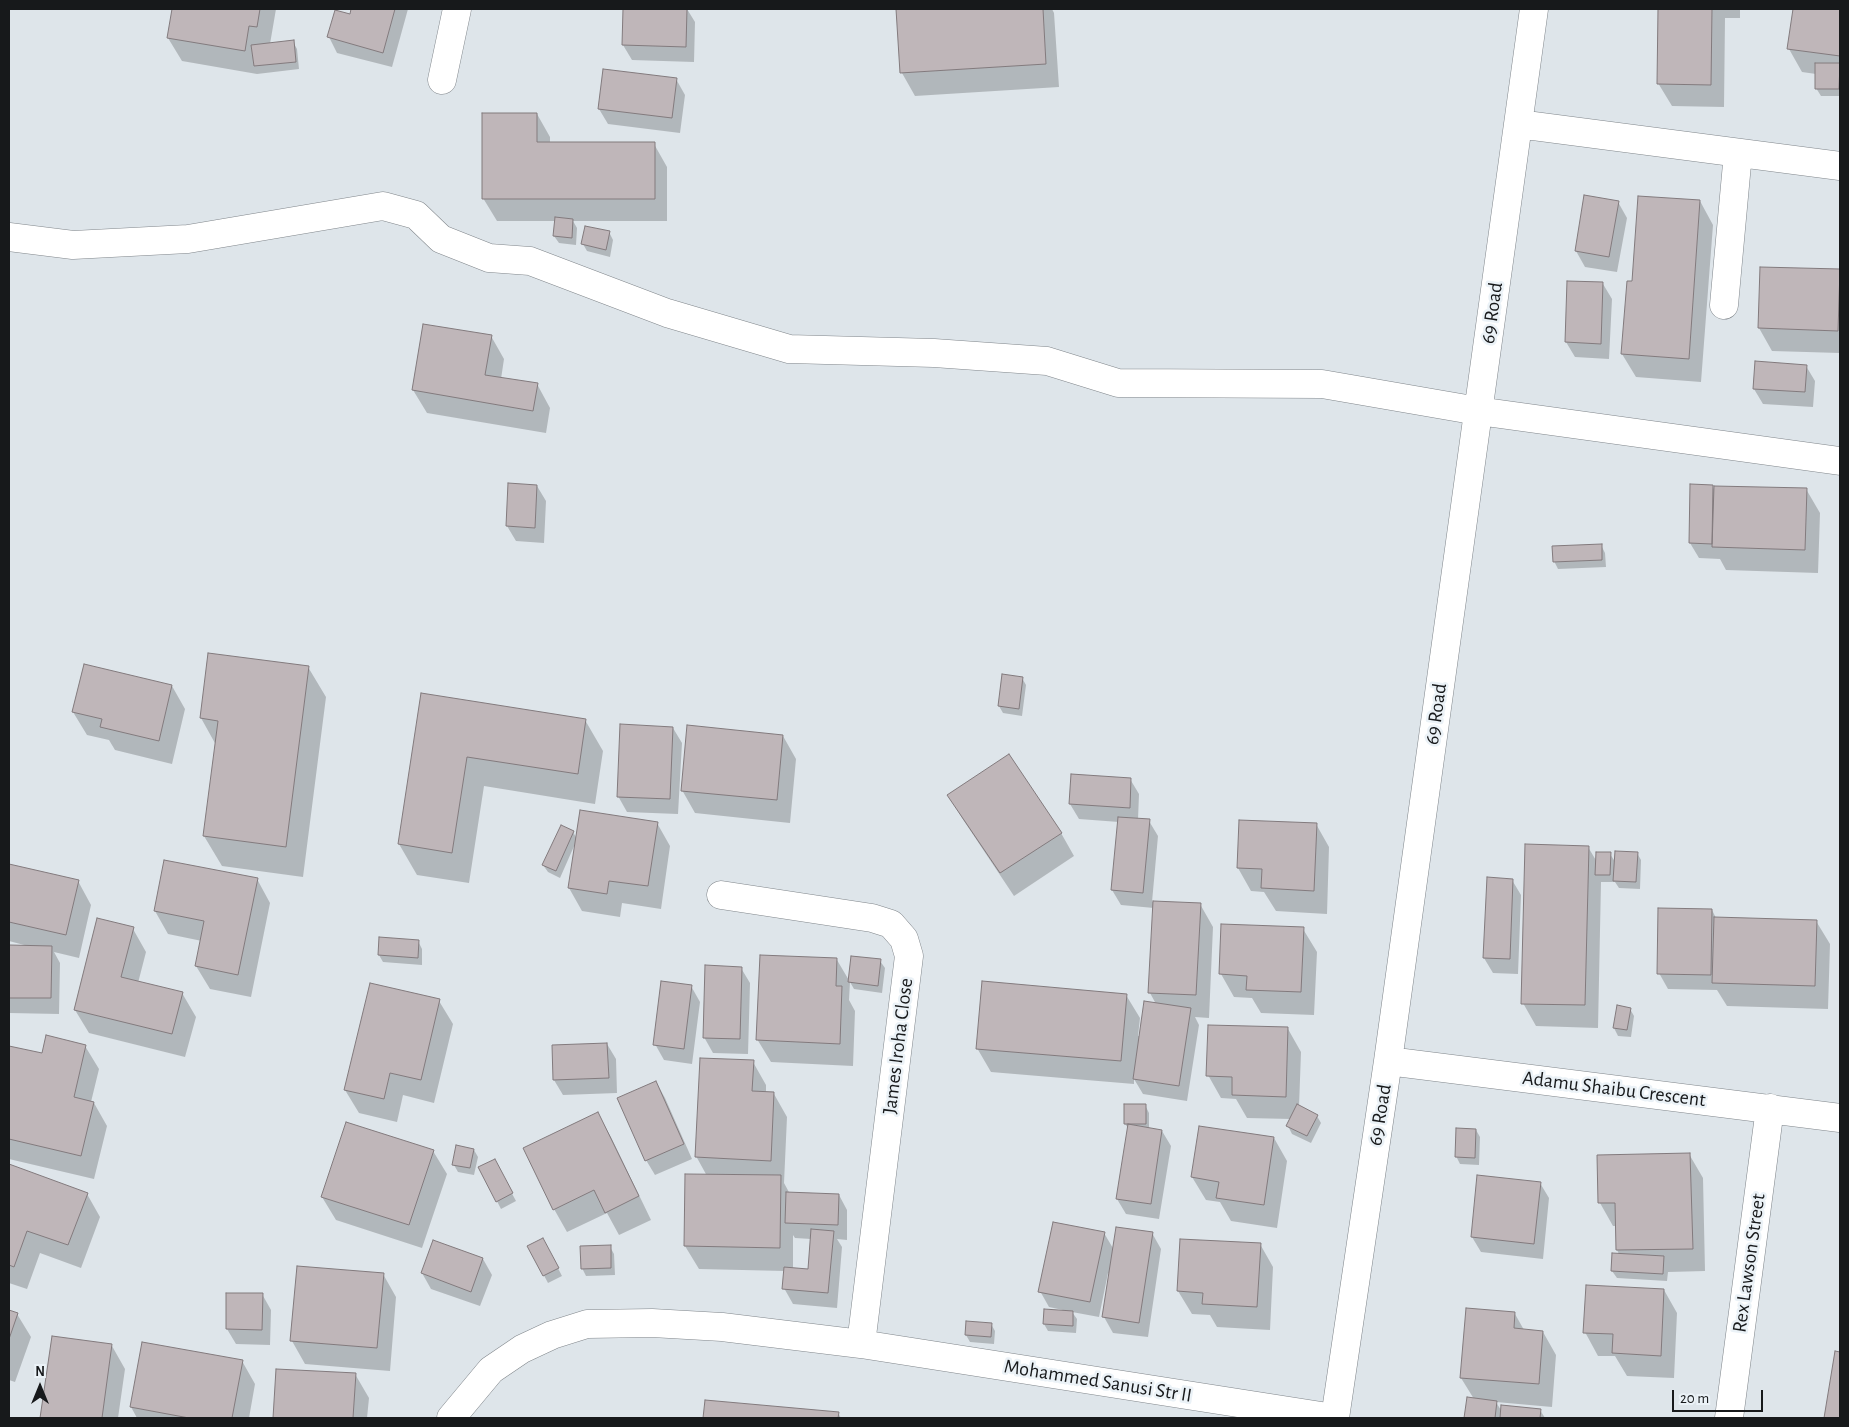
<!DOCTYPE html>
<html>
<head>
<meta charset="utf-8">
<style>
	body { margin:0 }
	#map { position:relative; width:1849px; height:1427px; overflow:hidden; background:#dee5ea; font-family:"Alegreya Sans",sans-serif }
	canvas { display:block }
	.frame { position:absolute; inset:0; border:10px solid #17191b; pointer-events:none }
	.north { position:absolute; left:15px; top:1362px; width:50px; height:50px; -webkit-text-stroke:4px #ebf2f7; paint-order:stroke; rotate:0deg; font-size:14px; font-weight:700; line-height:20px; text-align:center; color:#17191b }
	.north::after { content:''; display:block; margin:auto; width:18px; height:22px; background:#17191b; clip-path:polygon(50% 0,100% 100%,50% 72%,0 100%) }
	.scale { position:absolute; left:1672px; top:1390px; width:91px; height:22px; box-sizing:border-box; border:2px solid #17191b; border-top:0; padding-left:6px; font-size:15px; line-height:18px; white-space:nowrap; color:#17191b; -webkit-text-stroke:4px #ebf2f7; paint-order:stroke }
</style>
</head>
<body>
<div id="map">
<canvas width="1849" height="1427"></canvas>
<div class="frame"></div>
<div class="north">N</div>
<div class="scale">20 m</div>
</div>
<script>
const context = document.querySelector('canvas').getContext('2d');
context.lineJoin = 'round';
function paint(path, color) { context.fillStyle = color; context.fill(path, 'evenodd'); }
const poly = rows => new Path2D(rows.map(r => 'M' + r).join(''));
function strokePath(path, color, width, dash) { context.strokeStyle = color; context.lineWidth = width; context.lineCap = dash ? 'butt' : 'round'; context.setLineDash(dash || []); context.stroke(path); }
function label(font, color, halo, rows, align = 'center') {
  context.font = font + ' "Alegreya Sans",sans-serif'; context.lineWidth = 5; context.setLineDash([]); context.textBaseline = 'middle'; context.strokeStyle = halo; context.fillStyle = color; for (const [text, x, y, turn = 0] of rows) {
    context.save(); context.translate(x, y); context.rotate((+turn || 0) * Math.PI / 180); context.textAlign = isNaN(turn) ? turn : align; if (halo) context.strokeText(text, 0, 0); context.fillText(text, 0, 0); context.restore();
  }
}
paint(poly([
	[173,9,276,9,270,44,293,42,297,49,299,69,257,74,182,61,168,38],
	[353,9,408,9,392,67,337,53,329,37,351,16],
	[624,9,687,9,695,22,694,62,632,60,623,45],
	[898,9,1052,9,1054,13,1059,87,915,96,902,73],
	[1659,9,1740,9,1740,18,1725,18,1724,107,1672,106,1658,83],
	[1794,9,1840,9,1840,96,1821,96,1816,88,1816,74,1802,72,1789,49],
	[676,79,685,95,680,133,608,124,599,109],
	[537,114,550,137,550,144,654,144,667,167,667,221,573,221,577,228,576,245,559,243,554,236,555,221,497,221,483,198],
	[1700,201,1713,225,1701,382,1636,377,1622,354,1633,282],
	[1618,202,1627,218,1617,272,1585,267,1576,251],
	[609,232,613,240,610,257,587,251,583,244],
	[1761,268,1839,270,1840,353,1772,351,1759,328],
	[1603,284,1612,299,1609,359,1575,357,1566,342],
	[491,336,504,359,501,379,537,384,550,408,546,433,427,413,413,390],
	[1806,366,1815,381,1813,407,1763,404,1754,389],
	[537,486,546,501,544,543,516,541,507,526],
	[1712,486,1715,491,1806,489,1820,513,1818,573,1726,570,1720,559,1699,558,1690,543],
	[1601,545,1605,553,1606,567,1558,569,1554,561],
	[308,667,326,697,303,877,222,866,204,836,216,745,201,718],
	[1022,678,1026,685,1022,716,1003,713,999,706],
	[172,686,185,709,172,764,115,750,109,740,87,735,73,712],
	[422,695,585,720,603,751,595,804,484,786,469,883,417,875,399,844],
	[673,728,682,743,678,814,627,812,618,796],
	[783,736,796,759,790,823,695,813,682,790],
	[1130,779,1139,794,1138,820,1149,821,1158,836,1152,902,1200,904,1213,927,1209,1018,1195,1017,1199,1025,1187,1101,1143,1094,1134,1079,1134,1084,991,1072,977,1048,1126,995,1140,1018,1138,1036,1140,1036,1156,1004,1150,993,1154,908,1121,905,1112,890,1119,822,1079,819,1070,804],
	[949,795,1061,833,1074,856,1014,896,962,818],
	[657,823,670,846,661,909,622,903,620,917,582,911,569,888,575,844,560,878,548,872,543,865,573,832,577,839],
	[1316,824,1329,847,1327,914,1276,911,1264,892,1251,891,1238,868],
	[1588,847,1597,862,1610,854,1616,863,1637,853,1641,860,1640,889,1619,888,1615,882,1601,882,1598,1028,1536,1026,1523,1003],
	[9,865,78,881,91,905,79,958,54,952,60,963,59,1014,9,1013,9,947,28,946,9,941],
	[257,879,270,903,251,997,210,989,196,966,202,941,168,934,155,911],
	[1512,880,1521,895,1518,974,1493,973,1484,958],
	[1712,910,1716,918,1816,921,1830,944,1828,1009,1727,1006,1717,990,1668,989,1659,973],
	[133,929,146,952,138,983,182,993,196,1017,185,1057,89,1033,75,1010],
	[1303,929,1317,952,1314,1015,1261,1013,1252,998,1234,997,1221,974],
	[418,941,422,949,422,965,383,962,379,955],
	[853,957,880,961,885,968,882,993,854,989,850,982,849,1000,855,1011,853,1066,771,1062,757,1039,837,960,850,982],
	[741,968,750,983,748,1054,713,1053,704,1037],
	[691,986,700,1002,692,1064,664,1060,655,1044],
	[439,1001,453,1024,434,1103,403,1095,397,1122,359,1113,345,1090],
	[1618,1007,1630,1009,1634,1016,1631,1037,1618,1036,1614,1028],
	[1288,1029,1301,1052,1299,1107,1317,1116,1321,1123,1311,1143,1292,1134,1288,1126,1291,1119,1247,1118,1236,1099,1221,1098,1208,1075],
	[607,1044,616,1059,617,1093,563,1095,554,1080],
	[85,1046,99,1069,91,1102,94,1103,107,1126,94,1179,9,1159,9,1047,43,1055],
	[753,1062,766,1085,766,1093,774,1094,787,1117,784,1183,790,1194,839,1195,847,1210,847,1240,837,1239,842,1247,837,1308,793,1304,784,1288,785,1271,699,1269,685,1246,686,1175,707,1176,696,1156],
	[793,1235,795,1238,811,1239,809,1270,793,1269],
	[656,1082,665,1098,692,1159,655,1175,646,1160],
	[1145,1105,1149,1113,1149,1129,1162,1131,1171,1146,1159,1219,1126,1214,1117,1199,1129,1129,1125,1124],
	[598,1114,611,1137,651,1220,619,1235,607,1213,567,1232,554,1209],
	[1476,1130,1480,1137,1479,1165,1460,1164,1456,1156],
	[1274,1138,1287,1161,1277,1228,1231,1221,1220,1202,1206,1200,1192,1177],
	[474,1150,478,1157,474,1175,458,1172,454,1165],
	[433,1151,447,1174,422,1248,336,1220,322,1197],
	[1689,1154,1703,1178,1705,1271,1668,1272,1667,1281,1617,1278,1612,1271,1619,1254,1617,1250,1616,1226,1613,1226,1600,1203,1598,1156],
	[494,1160,516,1201,501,1209,480,1168],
	[9,1166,87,1194,100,1217,81,1268,40,1253,27,1289,9,1283],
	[1540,1183,1549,1198,1543,1259,1481,1252,1472,1237],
	[1104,1233,1114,1250,1152,1233,1161,1249,1148,1337,1113,1333,1104,1317,1110,1274,1108,1273,1099,1317,1072,1312,1077,1319,1076,1333,1048,1331,1044,1324,1063,1310,1049,1307,1040,1291],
	[434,1241,483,1259,492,1275,480,1306,431,1289,422,1273],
	[1260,1244,1273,1267,1270,1330,1217,1327,1210,1315,1192,1314,1178,1291],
	[529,1247,547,1247,562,1276,548,1283],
	[610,1247,614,1254,615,1275,586,1276,582,1268],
	[383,1274,396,1297,390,1371,305,1364,292,1341],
	[1664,1290,1677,1313,1674,1378,1627,1376,1615,1356,1598,1356,1585,1332],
	[262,1294,271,1310,270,1345,236,1344,227,1329],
	[9,1311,17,1314,31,1337,15,1382,9,1380],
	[1515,1314,1524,1330,1543,1332,1556,1355,1552,1407,1496,1402,1502,1412,1540,1410,1545,1418,1465,1418,1468,1399,1474,1399,1461,1378],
	[991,1324,995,1331,994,1344,970,1342,966,1335],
	[53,1337,112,1346,125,1369,118,1418,41,1418],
	[1836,1352,1840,1353,1840,1418,1826,1418],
	[242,1361,255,1384,249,1418,137,1418,131,1407],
	[277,1370,355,1374,369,1398,367,1418,275,1418],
	[706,1402,838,1413,841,1418,704,1418]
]), '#0003');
const building = poly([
	[172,9,260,9,257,27,249,26,245,51,167,38,172,9],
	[351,9,395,9,383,53,327,37,335,10,350,14,351,9],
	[623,9,687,9,686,47,622,45,623,9],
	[896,9,1043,9,1046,64,900,73,896,9],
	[1658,9,1712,9,1711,85,1657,84,1658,9],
	[1793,9,1840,9,1840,56,1787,49,1793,9],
	[294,40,296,62,254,66,251,45,294,40],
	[1815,63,1840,63,1839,89,1815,89,1815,63],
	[603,69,677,78,672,118,598,109,603,69],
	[482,113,537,113,537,142,655,142,655,199,482,199,482,113],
	[1584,195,1619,201,1609,257,1575,251,1584,195],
	[1638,196,1700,200,1689,359,1621,354,1627,281,1632,281,1638,196],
	[555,217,573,219,572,238,553,236,555,217],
	[585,226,610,231,606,250,581,244,585,226],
	[1760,267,1840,269,1838,331,1758,328,1760,267],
	[1567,281,1603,282,1601,344,1565,342,1567,281],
	[423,324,492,335,485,375,538,383,533,411,412,390,423,324],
	[1755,361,1807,365,1805,392,1753,389,1755,361],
	[508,483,537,485,535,528,506,526,508,483],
	[1690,484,1713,485,1712,544,1689,543,1690,484],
	[1714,486,1807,488,1805,550,1712,547,1714,486],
	[1602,544,1602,560,1553,562,1552,546,1602,544],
	[208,653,309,666,286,847,203,836,218,721,200,718,208,653],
	[84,664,172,685,159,741,100,727,102,719,72,712,84,664],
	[1002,674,1023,677,1019,709,998,706,1002,674],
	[421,693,586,719,578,774,467,757,452,853,398,844,421,693],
	[620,724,673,727,670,799,617,797,620,724],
	[687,725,783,735,777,800,681,791,687,725],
	[1009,754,1062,833,1000,873,947,795,1009,754],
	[1071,774,1131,778,1130,808,1069,804,1071,774],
	[580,810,658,822,648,886,609,881,607,894,568,888,580,810],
	[1118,817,1150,819,1143,893,1111,890,1118,817],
	[1239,820,1317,823,1314,891,1261,888,1262,869,1237,868,1239,820],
	[561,825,574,831,556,871,542,865,561,825],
	[1525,844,1589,846,1585,1005,1521,1004,1525,844],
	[1615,851,1638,852,1636,882,1613,881,1615,851],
	[1596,852,1611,852,1610,875,1595,875,1596,852],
	[164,860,258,878,238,975,195,966,204,921,154,911,164,860],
	[9,864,79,880,66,935,9,922,9,864],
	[1487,877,1513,879,1510,959,1483,958,1487,877],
	[1153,901,1201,903,1196,995,1148,993,1153,901],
	[1658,908,1712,909,1711,975,1657,974,1658,908],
	[1714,917,1817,920,1815,986,1712,983,1714,917],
	[97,918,134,927,121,977,183,992,172,1034,74,1010,97,918],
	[1221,924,1304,927,1301,992,1246,990,1247,976,1219,974,1221,924],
	[379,937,419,940,418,958,378,955,379,937],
	[9,945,52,946,51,998,9,998,9,945],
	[760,955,837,958,836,986,842,986,840,1044,756,1040,760,955],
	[851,956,881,959,878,986,848,982,851,956],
	[705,965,742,967,740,1039,703,1038,705,965],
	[661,981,692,985,684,1049,653,1045,661,981],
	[982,981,1127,994,1121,1061,976,1049,982,981],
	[370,983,440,999,421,1080,390,1073,384,1099,344,1090,370,983],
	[1144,1001,1191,1008,1179,1086,1133,1079,1144,1001],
	[1617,1005,1631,1008,1627,1030,1613,1028,1617,1005],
	[1208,1025,1288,1027,1286,1097,1232,1095,1232,1077,1206,1076,1208,1025],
	[46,1035,86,1045,74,1097,94,1102,81,1156,9,1139,9,1046,42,1053,46,1035],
	[607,1043,609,1078,553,1080,552,1045,607,1043],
	[700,1058,754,1060,752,1091,774,1092,771,1161,695,1157,700,1058],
	[656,1081,684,1144,645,1161,617,1098,656,1081],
	[1124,1104,1146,1104,1146,1124,1124,1124,1124,1104],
	[1297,1104,1318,1115,1307,1136,1286,1126,1297,1104],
	[598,1112,639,1196,605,1213,594,1190,553,1210,523,1148,598,1112],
	[346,1122,434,1150,409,1225,321,1197,346,1122],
	[1128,1124,1162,1130,1151,1204,1116,1199,1128,1124],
	[1199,1126,1274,1137,1264,1205,1216,1198,1219,1182,1191,1177,1199,1126],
	[1456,1128,1476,1129,1475,1158,1455,1157,1456,1128],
	[456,1145,474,1149,470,1168,452,1165,456,1145],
	[1690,1153,1693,1249,1616,1250,1615,1203,1598,1203,1597,1155,1690,1153],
	[495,1159,513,1193,496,1202,478,1167,495,1159],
	[9,1164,88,1193,68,1245,27,1231,14,1267,9,1265,9,1164],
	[685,1174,781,1175,780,1248,684,1246,685,1174],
	[1477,1175,1541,1182,1534,1244,1471,1237,1477,1175],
	[786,1192,839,1194,838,1225,785,1223,786,1192],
	[1053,1222,1105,1232,1090,1302,1038,1292,1053,1222],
	[1116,1227,1153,1232,1139,1323,1102,1317,1116,1227],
	[811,1229,834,1231,828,1293,782,1289,784,1267,808,1269,811,1229],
	[543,1238,559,1268,543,1276,527,1246,543,1238],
	[1180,1239,1261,1243,1257,1307,1202,1304,1203,1293,1177,1291,1180,1239],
	[433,1240,483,1258,471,1292,421,1273,433,1240],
	[611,1245,611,1268,581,1269,580,1246,611,1245],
	[1612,1253,1664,1256,1663,1274,1611,1271,1612,1253],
	[297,1266,384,1273,377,1348,290,1341,297,1266],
	[1586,1285,1664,1289,1661,1356,1612,1353,1613,1334,1583,1333,1586,1285],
	[226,1293,263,1293,262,1330,226,1329,226,1293],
	[1466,1308,1515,1312,1514,1328,1543,1331,1539,1384,1460,1378,1466,1308],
	[1044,1309,1073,1311,1073,1326,1043,1324,1044,1309],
	[9,1310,18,1313,9,1339,9,1310],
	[966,1321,992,1323,991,1337,965,1335,966,1321],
	[52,1336,112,1344,102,1418,40,1418,52,1336],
	[142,1342,243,1360,232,1418,189,1418,130,1407,142,1342],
	[1835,1351,1840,1352,1840,1418,1824,1418,1835,1351],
	[276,1369,356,1373,353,1418,273,1418,276,1369],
	[1467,1397,1497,1401,1495,1418,1464,1418,1467,1397],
	[705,1400,839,1412,838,1418,703,1418,705,1400],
	[1501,1405,1541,1409,1540,1418,1500,1418,1501,1405]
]);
paint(building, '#bfb6b9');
strokePath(building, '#827a7d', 1);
const minor = poly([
	[442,80,457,9],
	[1518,124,1840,166],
	[9,237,73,245,188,239,383,206,416,215,441,239,489,258,530,261,667,313,789,349,934,353,1047,361,1118,383,1322,384,1478,411,1840,461],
	[1724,305,1738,153],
	[721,895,872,918,891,924,904,939,909,956,861,1344],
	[1388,1061,1840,1118],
	[451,1418,491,1370,522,1349,552,1335,587,1324,652,1323,722,1327,861,1344,1334,1418],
	[1335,1418,1388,1061,1534,9],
	[1729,1418,1770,1108]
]);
strokePath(minor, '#80868b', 29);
strokePath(minor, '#fff', 28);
label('20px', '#17191b', '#ebf2f7', [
	["69 Road",1492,313,-82],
	["69 Road",1436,714,-82],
	["James Iroha Close",898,1046,-83],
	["Adamu Shaibu Crescent",1614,1089,7],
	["69 Road",1380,1115,-81],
	["Rex Lawson Street",1749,1263,-82],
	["Mohammed Sanusi Str II",1098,1381,9]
]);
</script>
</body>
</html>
